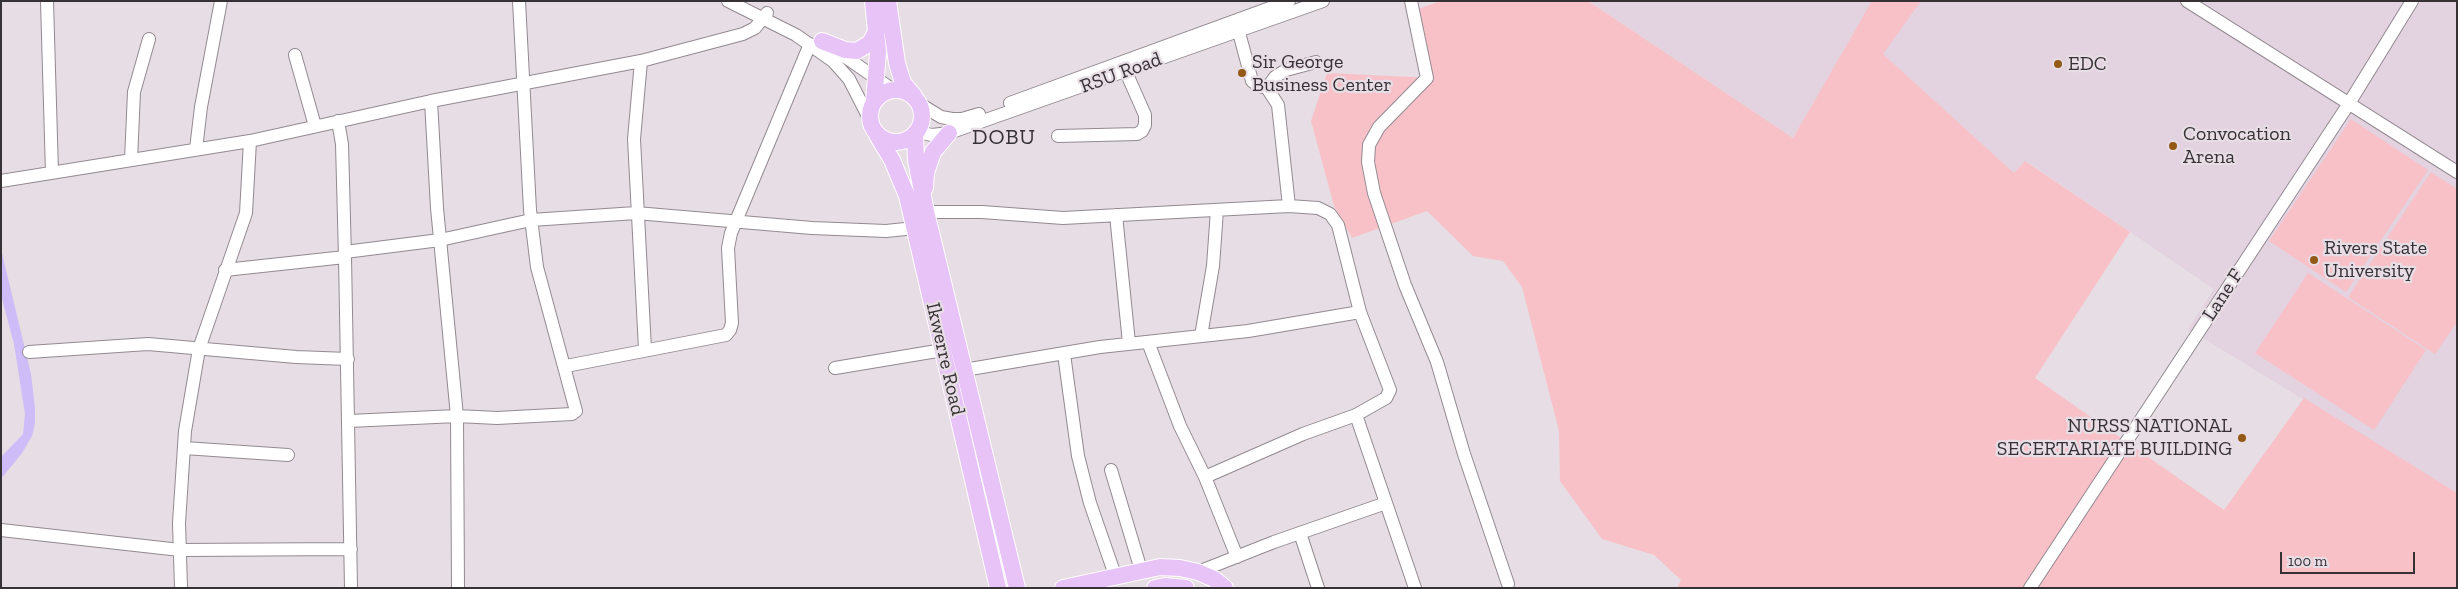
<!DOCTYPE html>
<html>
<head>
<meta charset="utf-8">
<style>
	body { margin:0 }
	#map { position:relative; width:2458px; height:589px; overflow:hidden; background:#e7dde4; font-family:"Zilla Slab",serif }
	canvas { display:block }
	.frame { position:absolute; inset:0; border:2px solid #353134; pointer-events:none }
	.scale { position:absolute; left:2280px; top:552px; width:135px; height:22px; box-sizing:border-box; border:2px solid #353134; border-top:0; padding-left:6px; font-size:15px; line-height:18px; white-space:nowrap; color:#353134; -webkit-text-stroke:4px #e7dde4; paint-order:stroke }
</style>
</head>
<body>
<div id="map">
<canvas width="2458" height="589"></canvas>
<div class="frame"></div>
<div class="scale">100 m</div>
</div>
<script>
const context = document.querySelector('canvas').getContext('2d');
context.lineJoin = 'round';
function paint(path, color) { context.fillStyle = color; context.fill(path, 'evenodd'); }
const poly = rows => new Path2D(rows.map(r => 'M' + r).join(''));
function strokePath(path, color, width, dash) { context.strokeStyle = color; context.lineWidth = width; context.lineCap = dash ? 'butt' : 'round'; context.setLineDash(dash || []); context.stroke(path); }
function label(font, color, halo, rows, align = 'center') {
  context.font = font + ' "Zilla Slab",serif'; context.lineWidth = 4.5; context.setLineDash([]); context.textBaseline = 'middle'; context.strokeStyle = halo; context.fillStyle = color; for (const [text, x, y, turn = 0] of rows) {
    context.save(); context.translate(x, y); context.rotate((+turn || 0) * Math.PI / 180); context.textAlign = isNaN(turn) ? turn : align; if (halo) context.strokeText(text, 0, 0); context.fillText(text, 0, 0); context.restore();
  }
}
paint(poly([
	[1588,1,2457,1,2457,493,2188,329,2214,289,2026,161,2014,173,1856,30,1793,138]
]), '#e3d2df');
paint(poly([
	[1441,1,1588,1,1793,138,1872,1,1921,1,1883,54,2014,173,2025,161,2130,232,2035,378,2224,510,2304,398,2457,493,2457,588,1677,588,1681,580,1654,555,1602,539,1560,481,1559,431,1522,287,1503,261,1473,256,1427,211,1352,238,1334,206,1311,121,1327,73,1433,78,1418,9],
	[2351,119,2428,170,2346,292,2269,241],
	[2431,172,2457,189,2457,322,2435,354,2348,297],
	[2308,273,2426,350,2374,430,2255,353]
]), '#f8c1c8');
paint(poly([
	[1,249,31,374,35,408,35,423,32,436,22,453,1,479,1,457,23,434,25,414,14,344,1,295]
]), '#cdbcf7');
const minor = poly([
	[47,1,52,173],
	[728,1,796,35,833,61,849,79,869,118],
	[1411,1,1427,78,1379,127,1369,145,1368,162,1374,193,1405,285,1437,362,1464,454,1508,584],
	[2187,1,2457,172],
	[1237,25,1252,81,1259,86,1267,88,1278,105,1289,206],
	[834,49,893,90],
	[295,55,315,126],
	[641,61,634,139,645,349],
	[1267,88,1275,77,1286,70,1316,62],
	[431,101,437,208,457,416,458,588],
	[1010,103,1289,1],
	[920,104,941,117,952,119,962,119,979,114],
	[338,121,342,144,345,257,351,588],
	[917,132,932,135,949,133,1323,1],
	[1058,136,1137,134,1142,131,1145,125,1145,115,1126,72],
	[196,149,201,107,221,1],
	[131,160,134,92,149,39],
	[1,181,250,141,431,101,641,61,743,34,755,28,767,13],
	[926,212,982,212,1063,218,1289,206,1318,208,1330,214,1338,225,1360,312,1390,390,1386,398,1356,415,1303,434,1205,477],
	[1116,215,1129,343],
	[345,252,440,240,531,220,636,213,812,228,886,231,915,228],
	[225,270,345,257],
	[1201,336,1213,266,1217,210],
	[1148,342,1180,426,1205,477,1237,557],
	[29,352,148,344,296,357,348,359],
	[1064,354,1078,456,1090,503,1115,575],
	[566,366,726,335,730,330,732,323,728,248,731,233,810,44],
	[835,368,943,350],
	[964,370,1100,347,1248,331,1360,312],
	[1356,415,1415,588],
	[349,421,457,416,497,418,572,414,576,411,537,267,530,210,519,1],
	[184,448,288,455],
	[1111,470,1141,570],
	[1,530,180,550,351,549],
	[1300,533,1318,588],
	[1198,572,1274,542,1386,503],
	[181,588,179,523,185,431,199,349,246,213,250,141],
	[2030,588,2348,105,2412,1]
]);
const major = poly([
	[873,1,878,52,874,101],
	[888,1,897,63,903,83,914,96],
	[822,41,845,50,857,51,870,43,877,30],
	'870 116a26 26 0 1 1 52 0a26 26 0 1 1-52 0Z',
	[877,135,892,160,907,196,998,588],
	[915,135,916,160,926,212,1017,588],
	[925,188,926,173,933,152,949,133],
	[1063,588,1160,567,1180,568,1198,572,1214,579,1225,588],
	[1155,588,1165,586,1186,588]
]);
strokePath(minor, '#938a91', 14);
strokePath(major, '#fff', 18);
strokePath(minor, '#fff', 12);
strokePath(major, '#e8c3f7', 16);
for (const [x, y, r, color] of [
	[2058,64,5,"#935916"],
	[1242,73,5,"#935916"],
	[2173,146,5,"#935916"],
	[2314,260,5,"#935916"],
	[2242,438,5,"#935916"]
]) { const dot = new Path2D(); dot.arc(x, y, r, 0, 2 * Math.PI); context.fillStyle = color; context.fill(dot); strokePath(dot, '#e7dde4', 2); }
label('20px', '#353134', '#e7dde4', [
	["Sir George",1252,62],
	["Business Center",1252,85],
	["EDC",2068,64],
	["Convocation",2183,134],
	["Arena",2183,157],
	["Rivers State",2324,248],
	["University",2324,271],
	["NURSS NATIONAL",2232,426,"right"],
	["SECERTARIATE BUILDING",2232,449,"right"]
], 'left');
label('20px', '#353134', '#e7dde4', [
	["RSU Road",1121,73,-20],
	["Lane F",2223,295,-57],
	["Ikwerre Road",945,359,77]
]);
context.letterSpacing = '1px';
label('22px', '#353134', '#e7dde4', [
	["DOBU",1004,138]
]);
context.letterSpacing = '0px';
</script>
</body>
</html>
